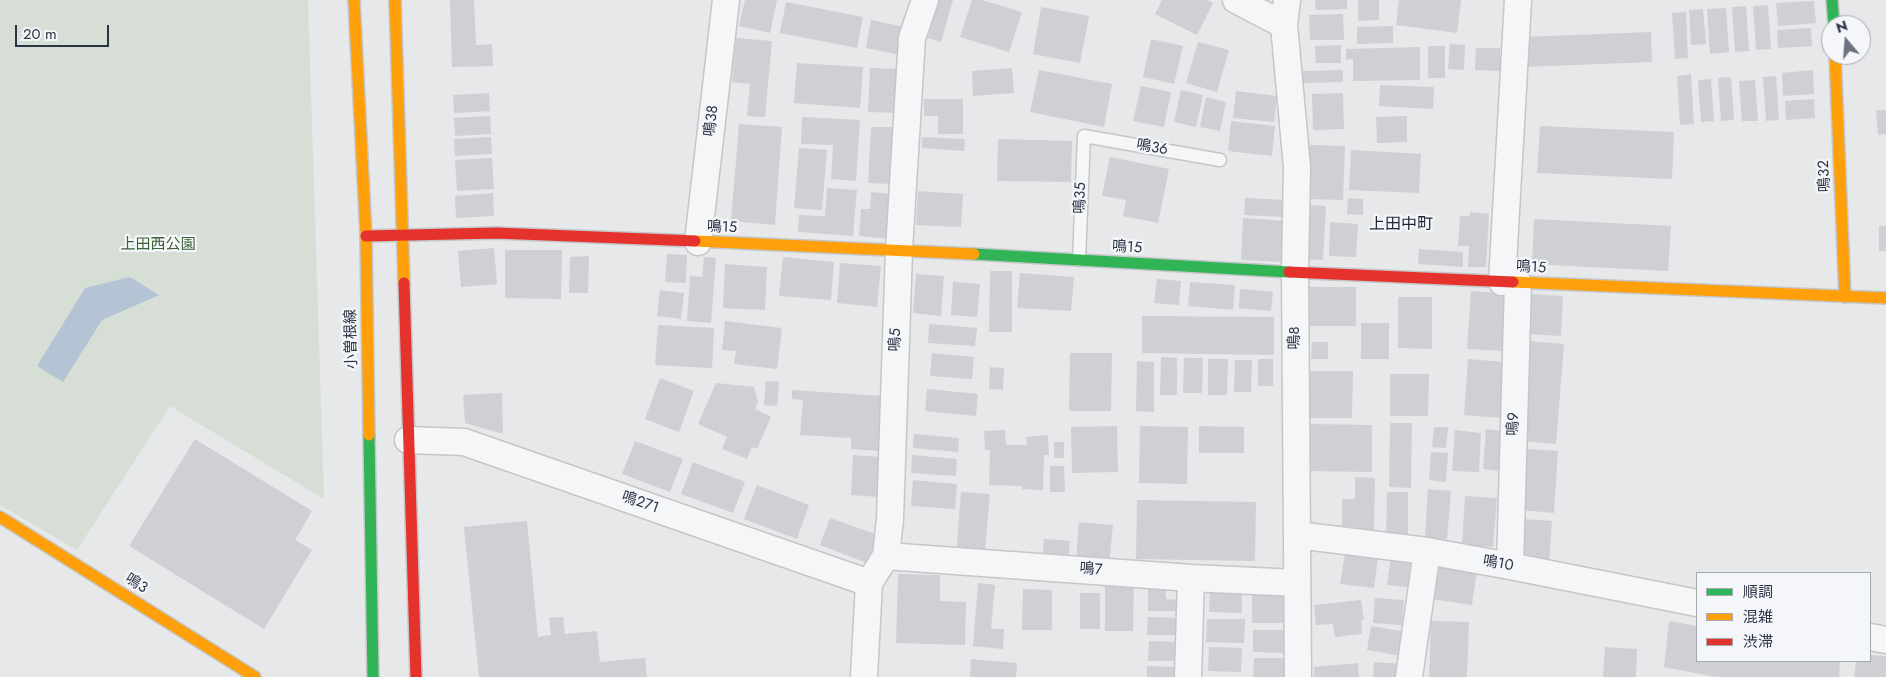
<!DOCTYPE html>
<html>
<head>
<meta charset="utf-8">
<style>
	body { margin:0 }
	#map { position:relative; width:1886px; height:677px; overflow:hidden; background:#e6e8ea; font-family:Jost,"Noto Sans JP",sans-serif }
	canvas { display:block }
	.legend { position:absolute; left:1696px; top:572px; width:175px; height:90px; box-sizing:border-box; background:#f4f6f9; border:1px solid #a4a8b1; margin:0; padding:6px 9px; list-style:none; font-size:15px; color:#2b3445 }
	.legend li { display:flex; align-items:center; gap:10px; height:25px }
	.legend b { width:25px; border:1px solid #a4a8b1 }
	.north { position:absolute; left:1821px; top:15px; width:50px; height:50px; box-sizing:border-box; background:#f4f6f9; border:1px solid #a4a8b1; border-radius:50%; rotate:342deg; font-size:14px; font-weight:700; line-height:20px; text-align:center; color:#2b3445 }
	.north::after { content:''; display:block; margin:auto; width:18px; height:22px; background:#6c737f; clip-path:polygon(50% 0,100% 100%,50% 72%,0 100%) }
	.scale { position:absolute; left:15px; top:25px; width:94px; height:22px; box-sizing:border-box; border:2px solid #2b3445; border-top:0; padding-left:6px; font-size:15px; line-height:18px; white-space:nowrap; color:#2b3445; -webkit-text-stroke:4px #f4f6f9; paint-order:stroke }
</style>
</head>
<body>
<div id="map">
<canvas width="1886" height="677"></canvas>
<ul class="legend">
<li><b style="height:6px;background:#30b455"></b>順調</li>
<li><b style="height:6px;background:#ff9f0a"></b>混雑</li>
<li><b style="height:6px;background:#e5322d"></b>渋滞</li>
</ul>
<div class="north">N</div>
<div class="scale">20 m</div>
</div>
<script>
const context = document.querySelector('canvas').getContext('2d');
context.lineJoin = 'round';
function paint(path, color) { context.fillStyle = color; context.fill(path, 'evenodd'); }
const poly = rows => new Path2D(rows.map(r => 'M' + r).join(''));
function strokePath(path, color, width, dash) { context.strokeStyle = color; context.lineWidth = width; context.lineCap = dash ? 'butt' : 'round'; context.setLineDash(dash || []); context.stroke(path); }
function label(font, color, halo, rows, align = 'center') {
  context.font = font + ' Jost,"Noto Sans JP",sans-serif'; context.lineWidth = 4.5; context.setLineDash([]); context.textBaseline = 'middle'; context.strokeStyle = halo; context.fillStyle = color; for (const [text, x, y, turn = 0] of rows) {
    context.save(); context.translate(x, y); context.rotate((+turn || 0) * Math.PI / 180); context.textAlign = isNaN(turn) ? turn : align; if (halo) context.strokeText(text, 0, 0); context.fillText(text, 0, 0); context.restore();
  }
}
paint(poly([
	[0,0,308,0,324,499,170,406,77,550,0,505]
]), '#d6ded6');
paint(poly([
	[130,277,159,295,102,320,63,382,37,366,85,288]
]), '#b4c4d5');
paint(poly([
	[450,0,474,0,476,45,492,44,493,66,452,67],
	[745,0,777,0,770,33,739,26],
	[939,0,953,0,941,42,928,38],
	[972,0,982,0,1022,12,1009,52,960,37],
	[1162,0,1208,0,1213,3,1197,35,1155,14],
	[1315,0,1347,0,1347,9,1316,10],
	[1358,0,1379,0,1379,20,1358,21],
	[1399,0,1461,0,1457,33,1396,25],
	[1814,1,1816,23,1778,26,1776,3],
	[786,2,863,17,857,48,780,33],
	[1768,5,1771,49,1756,50,1753,6],
	[1746,6,1749,51,1735,52,1732,7],
	[1041,7,1089,16,1080,63,1033,54],
	[1726,8,1729,52,1710,54,1707,9],
	[1703,9,1706,44,1691,45,1689,10],
	[1686,12,1688,58,1675,59,1672,13],
	[1343,14,1344,40,1310,40,1309,15],
	[871,20,905,27,900,55,866,48],
	[1393,26,1393,43,1357,44,1357,27],
	[1811,28,1812,46,1778,48,1777,30],
	[1651,32,1652,62,1523,67,1522,37],
	[736,38,772,41,765,117,747,116,750,84,732,82],
	[1151,39,1183,46,1174,84,1143,77],
	[1198,42,1229,50,1217,92,1186,83],
	[1450,44,1465,45,1464,70,1448,69],
	[1341,45,1341,63,1316,63,1315,46],
	[1428,46,1445,46,1445,78,1428,78],
	[1420,47,1420,80,1353,81,1353,59,1346,60,1346,49],
	[1476,48,1500,48,1500,71,1475,70],
	[797,63,863,67,860,108,794,103],
	[870,68,901,69,899,113,868,112],
	[1012,68,1014,93,973,96,972,71],
	[1039,70,1112,84,1104,127,1030,112],
	[1343,70,1343,82,1303,83,1303,71],
	[1813,70,1814,94,1783,96,1782,73],
	[1691,74,1694,124,1680,125,1677,76],
	[1776,76,1779,120,1766,121,1763,77],
	[1731,77,1734,120,1721,121,1718,78],
	[1711,79,1714,121,1701,122,1698,80],
	[1755,80,1758,121,1742,121,1739,81],
	[1380,85,1434,87,1433,109,1379,106],
	[1141,86,1171,92,1164,127,1133,121],
	[1181,90,1203,95,1196,127,1174,122],
	[1236,91,1277,96,1274,122,1233,118],
	[489,93,490,111,454,113,453,95],
	[1343,93,1344,129,1313,130,1312,94],
	[1206,97,1226,102,1220,131,1200,127],
	[924,99,963,99,963,134,938,134,938,116,924,116],
	[1814,99,1815,118,1786,120,1785,101],
	[1876,110,1886,110,1886,134,1878,135],
	[490,116,491,134,455,136,454,118],
	[1407,116,1407,142,1377,143,1376,117],
	[802,117,860,120,856,181,831,179,833,145,801,144],
	[1231,121,1275,126,1272,156,1228,151],
	[739,124,782,127,775,225,731,221],
	[1540,126,1674,132,1672,179,1537,173],
	[871,127,895,127,892,184,868,183],
	[491,137,492,154,455,156,454,139],
	[922,137,965,139,964,151,922,148],
	[998,139,1072,141,1071,182,997,181],
	[1310,145,1345,146,1343,200,1308,199],
	[799,148,827,150,822,210,794,208],
	[1351,150,1421,154,1419,193,1349,190],
	[1110,157,1169,169,1158,223,1123,216,1126,200,1102,196],
	[492,158,494,189,457,191,455,160],
	[827,188,857,190,853,236,798,232,799,215,825,216],
	[918,191,963,194,961,227,916,225],
	[871,192,892,194,889,239,859,236,861,209,870,209],
	[493,193,494,216,456,218,455,196],
	[1245,198,1286,200,1285,217,1244,215],
	[1348,198,1363,199,1363,215,1347,214],
	[1306,205,1326,206,1323,260,1303,259],
	[1470,212,1489,214,1486,267,1468,267,1469,246,1458,246,1460,216,1470,216],
	[1243,218,1286,221,1283,262,1241,260],
	[1534,219,1671,226,1668,271,1532,264],
	[1330,222,1358,224,1356,257,1329,256],
	[1879,226,1886,226,1886,251,1879,251],
	[494,248,497,284,461,287,458,251],
	[1419,249,1463,252,1463,267,1418,264],
	[505,250,562,250,561,299,505,298],
	[667,254,687,255,686,283,665,282],
	[589,256,588,293,569,293,570,257],
	[704,257,716,258,711,323,687,321,690,276,702,277],
	[783,257,834,262,831,300,779,296],
	[840,263,881,266,877,307,837,303],
	[725,264,767,267,765,310,723,308],
	[990,271,1012,271,1012,332,989,332],
	[1020,273,1074,277,1071,311,1017,308],
	[916,274,944,276,941,316,913,313],
	[1157,279,1181,281,1179,305,1154,303],
	[953,282,980,284,977,317,951,315],
	[1190,282,1235,285,1233,310,1188,306],
	[1307,287,1356,287,1356,326,1306,326],
	[1240,289,1273,292,1271,311,1239,308],
	[660,290,684,293,681,319,657,316],
	[1471,291,1507,294,1503,351,1467,349],
	[1528,294,1563,296,1561,336,1526,334],
	[1398,297,1432,297,1432,349,1398,348],
	[1142,316,1274,317,1274,355,1142,353],
	[725,321,782,328,777,369,734,364,736,351,722,350],
	[1361,323,1389,323,1389,359,1361,359],
	[929,324,977,328,975,346,928,343],
	[658,325,714,328,712,368,655,365],
	[1529,341,1564,344,1556,444,1521,441],
	[1312,342,1328,342,1328,359,1311,359],
	[932,353,974,357,972,379,930,376],
	[1070,353,1112,353,1111,411,1069,411],
	[1161,357,1177,358,1177,395,1160,395],
	[1184,358,1203,358,1202,393,1183,393],
	[1208,359,1228,359,1227,395,1208,395],
	[1258,359,1273,359,1273,386,1258,386],
	[1468,359,1505,362,1501,418,1464,415],
	[1235,360,1252,360,1251,392,1234,392],
	[1137,361,1154,362,1154,412,1136,411],
	[990,367,1004,368,1003,390,989,389],
	[1307,371,1353,371,1352,418,1307,418],
	[1390,374,1429,374,1428,416,1390,416],
	[660,378,694,391,679,432,645,419],
	[766,381,779,382,777,406,764,405],
	[716,383,754,387,758,402,755,409,771,417,757,449,752,447,747,459,722,449,727,437,698,424],
	[927,389,978,394,976,416,925,411],
	[792,390,883,396,879,451,851,449,851,438,800,435,803,400,792,399],
	[502,393,503,434,465,423,463,395],
	[1390,423,1412,423,1411,488,1389,487],
	[1305,424,1372,425,1372,472,1304,471],
	[1117,426,1118,472,1072,473,1071,427],
	[1140,426,1188,427,1187,484,1139,483],
	[1199,426,1244,427,1244,453,1199,453],
	[1434,427,1448,427,1446,448,1432,447],
	[1486,429,1503,431,1500,471,1483,469],
	[1005,430,1006,445,1027,445,1026,437,1048,435,1049,455,1044,455,1043,490,1022,489,1022,486,989,485,990,450,985,450,984,431],
	[1455,430,1481,433,1479,472,1452,471],
	[914,434,959,438,958,452,913,448],
	[195,439,312,511,295,540,312,550,264,629,129,546],
	[635,441,683,459,670,492,622,474],
	[1054,442,1064,442,1064,458,1054,458],
	[1526,449,1558,451,1554,513,1521,510],
	[1431,452,1448,453,1446,482,1429,480],
	[853,455,881,457,878,497,851,495],
	[912,455,957,459,956,476,911,473],
	[693,462,745,482,733,513,681,494],
	[1050,466,1064,466,1065,492,1050,492],
	[1355,477,1375,478,1374,532,1354,532,1355,527,1342,526,1342,499,1355,499],
	[913,480,957,484,955,509,911,506],
	[757,485,809,505,797,539,744,519],
	[1428,489,1451,491,1447,539,1425,538],
	[961,492,990,494,985,551,956,556],
	[1387,492,1408,492,1408,538,1386,538],
	[1465,496,1497,498,1493,547,1462,545],
	[1137,500,1256,502,1255,561,1136,559],
	[830,518,878,535,867,563,820,545],
	[1523,519,1552,521,1549,564,1520,562],
	[527,521,538,637,551,635,549,618,563,617,565,634,597,631,600,662,645,658,647,677,479,677,464,527],
	[1079,522,1113,525,1109,564,1076,561],
	[1044,539,1070,541,1068,562,1042,560],
	[1345,554,1378,558,1374,588,1340,584],
	[1391,555,1417,558,1413,588,1387,585],
	[1437,564,1477,570,1472,605,1432,599],
	[898,574,940,575,940,601,966,602,965,645,896,643],
	[978,583,995,585,991,629,1004,629,1003,649,973,646],
	[1105,584,1134,584,1133,631,1105,631],
	[1023,589,1052,590,1052,630,1022,630],
	[1148,589,1166,590,1166,599,1179,600,1178,611,1148,611],
	[1210,590,1242,590,1242,613,1209,612],
	[1080,593,1100,593,1100,629,1080,629],
	[1252,594,1283,594,1283,623,1252,623],
	[1375,598,1404,600,1402,625,1373,623],
	[1361,600,1364,620,1361,620,1362,634,1335,637,1333,624,1316,625,1314,605],
	[1148,617,1180,618,1179,635,1147,635],
	[1207,619,1245,619,1244,643,1206,642],
	[1431,621,1469,622,1467,677,1429,677],
	[1669,621,1697,626,1697,661,1840,661,1839,677,1716,677,1664,667],
	[1371,626,1406,632,1402,656,1367,650],
	[1253,630,1285,630,1285,653,1253,652],
	[1149,641,1176,642,1175,661,1148,661],
	[1209,647,1242,648,1241,672,1208,671],
	[1605,647,1637,649,1636,677,1603,677],
	[1870,655,1886,656,1886,677,1854,677,1856,661,1870,661],
	[1254,658,1286,658,1285,677,1253,677],
	[971,659,1017,663,1016,677,970,677],
	[1374,662,1402,664,1401,677,1373,677],
	[1358,663,1359,677,1314,677,1314,667],
	[1147,666,1175,667,1175,677,1147,677]
]), '#ced0d3');
const lane = poly([
	[1079,260,1084,136,1220,160]
]);
const street = poly([
	[1236,0,1284,25],
	[1287,0,1284,25,1297,167,1295,272,1298,677],
	[698,242,726,0],
	[1502,282,1518,0],
	[408,440,464,442,869,583],
	[1297,535,1427,551,1510,566,1697,603],
	[886,556,1191,578,1297,583],
	[1510,566,1518,283],
	[1870,637,1886,640],
	[864,677,869,583,886,556,890,519,899,250,912,38,925,0],
	[1188,677,1191,578],
	[1409,677,1427,551]
]);
const fast = poly([
	[1832,0,1834,25],
	[974,254,1289,272],
	[369,435,373,677]
]);
const slow = poly([
	[354,0,366,236,369,435],
	[395,0,404,283],
	[1835,55,1845,297],
	[695,241,974,254],
	[1513,282,1886,298],
	[0,517,255,677]
]);
const jam = poly([
	[366,236,496,233,695,241],
	[1289,272,1513,282],
	[404,283,416,677]
]);
strokePath(lane, '#c4c6c8', 15);
strokePath(street, '#c4c6c8', 29);
strokePath(fast, '#c4c6c8', 14);
strokePath(slow, '#c4c6c8', 14);
strokePath(jam, '#c4c6c8', 14);
strokePath(lane, '#f5f6f7', 12);
strokePath(street, '#f5f6f7', 26);
strokePath(fast, '#30b455', 11);
strokePath(slow, '#ff9f0a', 11);
strokePath(jam, '#e5322d', 11);
label('15px', '#2b3445', '#f4f6f9', [
	["鳴38",712,121,-83],
	["鳴36",1152,148,10],
	["鳴３２",1825,176,-92],
	["鳴35",1081,198,-88],
	["鳴15",722,228,2],
	["鳴15",1127,248,3],
	["鳴15",1531,268,3],
	["鳴8",1295,338,-90],
	["小曽根線",352,339,-91],
	["鳴5",896,340,-88],
	["鳴9",1514,424,-88],
	["鳴271",640,503,19],
	["鳴10",1498,564,10],
	["鳴7",1091,570,4],
	["鳴3",136,584,32]
]);
label('15px', '#3f6138', '#f4f6f9', [
	["上田西公園",158,245]
]);
label('16px', '#1d2536', '#f4f6f9', [
	["上田中町",1401,225]
]);
</script>
</body>
</html>
